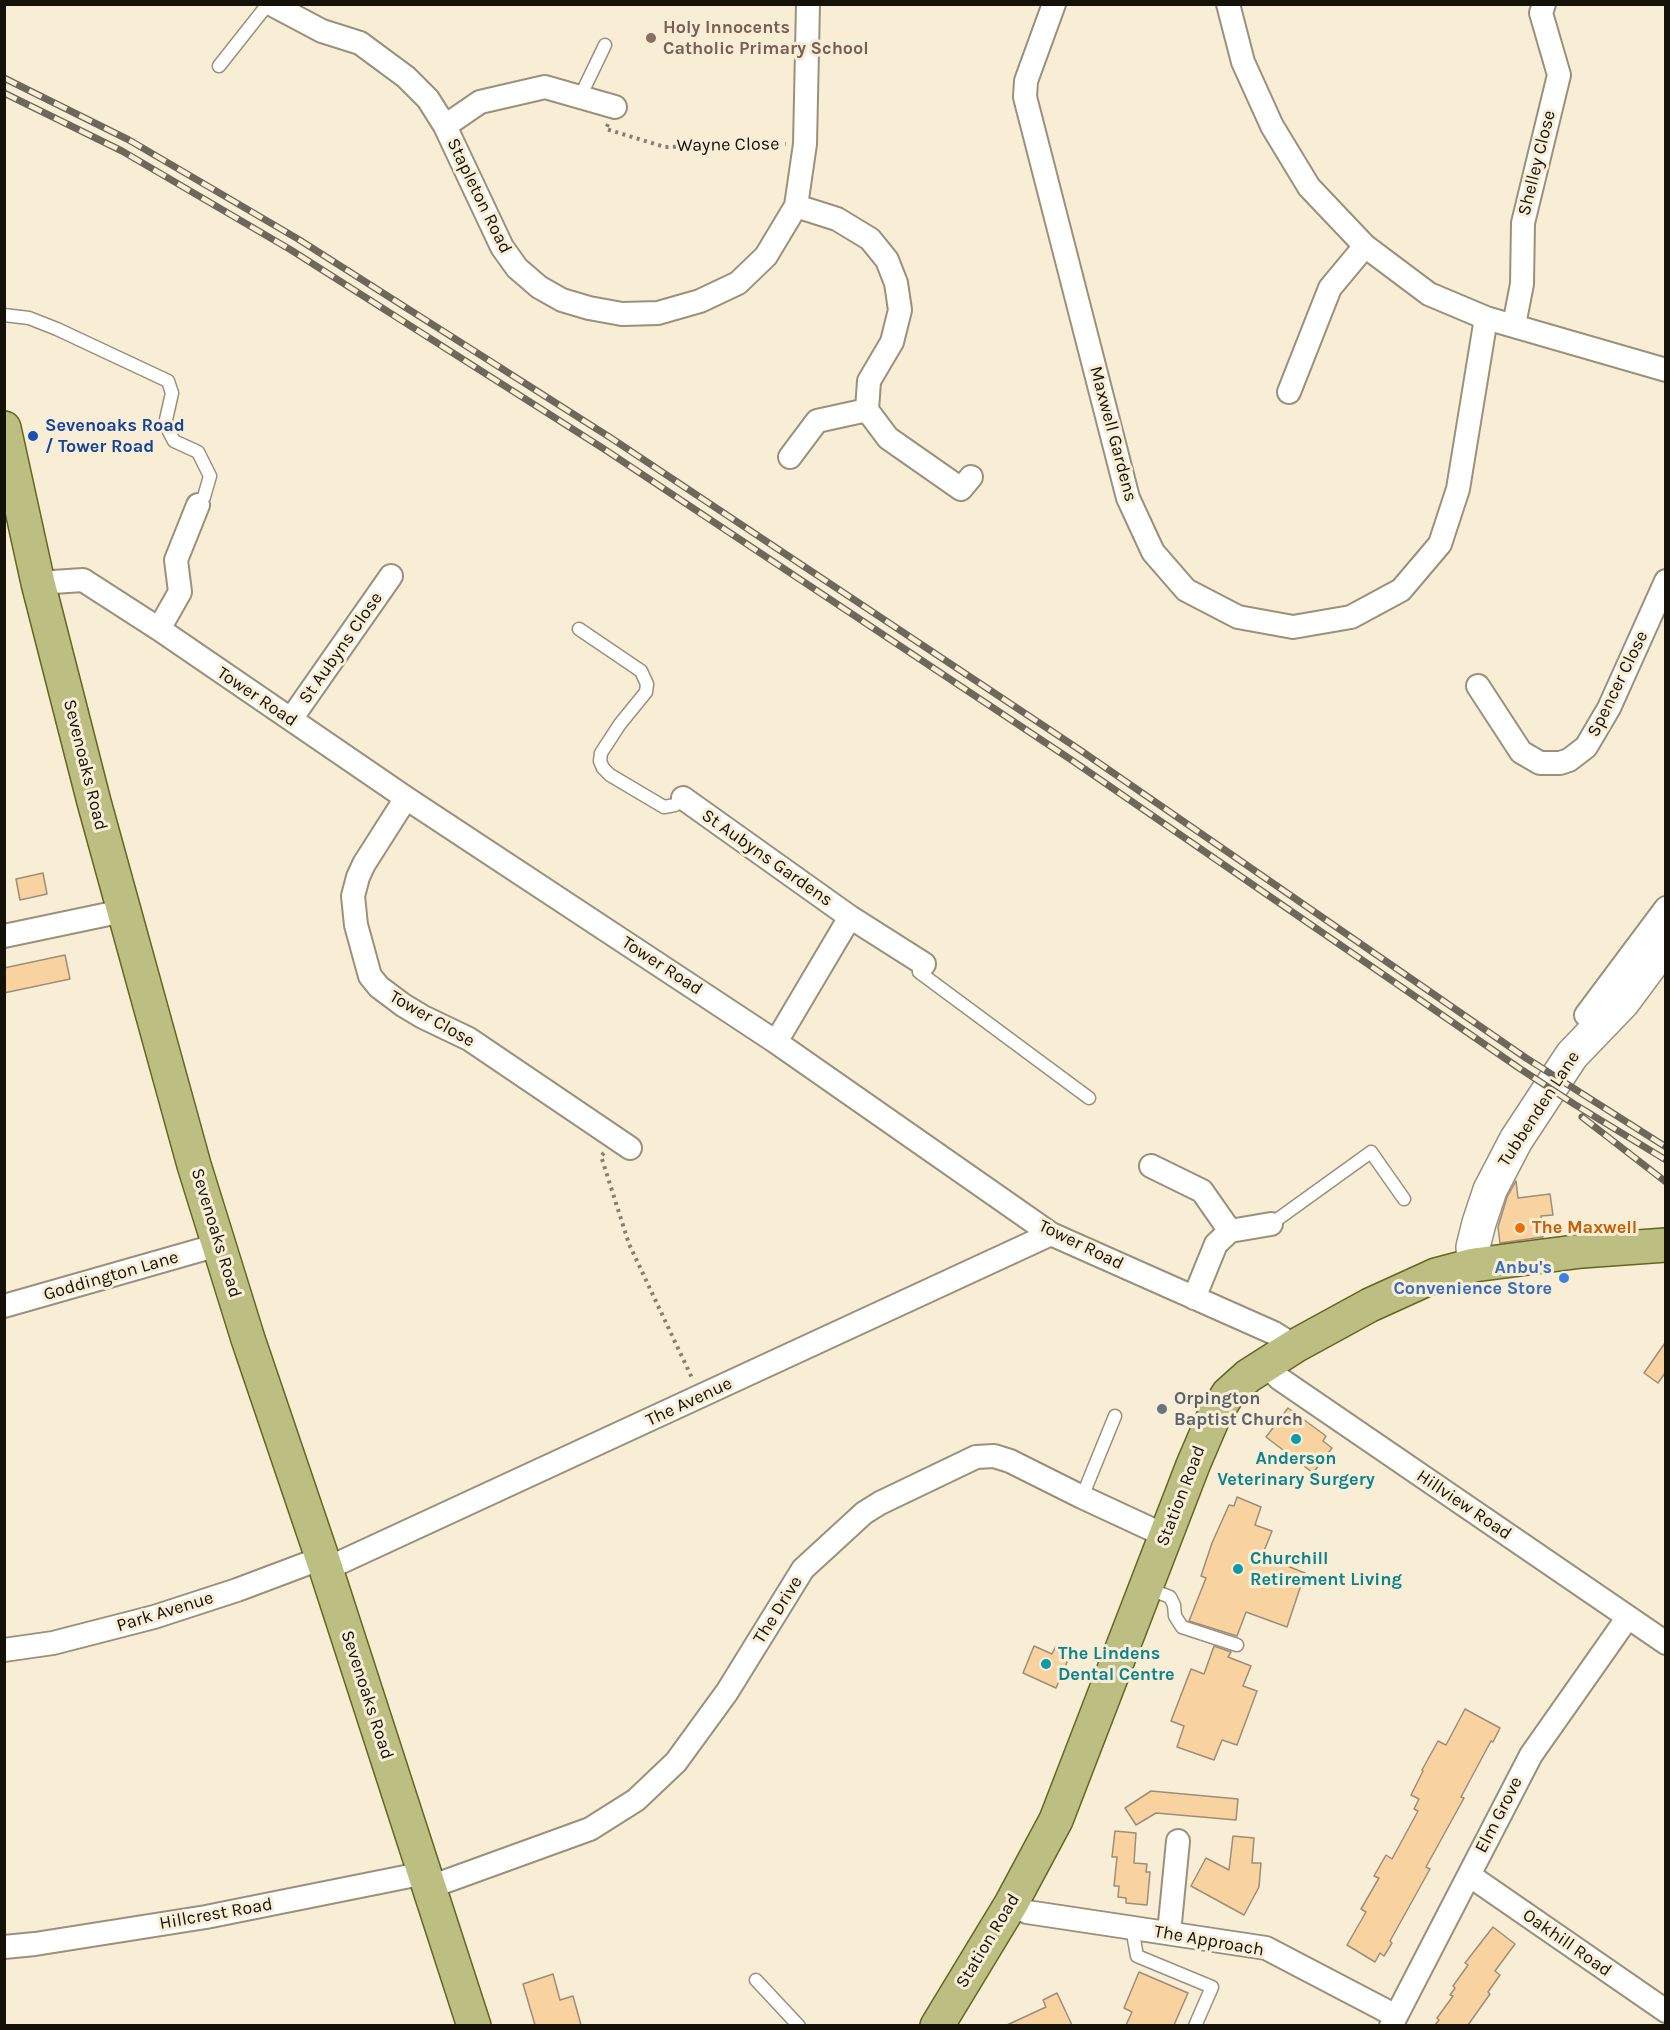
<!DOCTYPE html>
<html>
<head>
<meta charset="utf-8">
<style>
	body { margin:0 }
	#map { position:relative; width:1670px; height:2030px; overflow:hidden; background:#f8eed6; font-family:Karla,sans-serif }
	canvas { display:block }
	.frame { position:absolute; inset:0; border:6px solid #141108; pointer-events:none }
</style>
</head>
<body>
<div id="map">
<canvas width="1670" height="2030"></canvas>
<div class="frame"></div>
</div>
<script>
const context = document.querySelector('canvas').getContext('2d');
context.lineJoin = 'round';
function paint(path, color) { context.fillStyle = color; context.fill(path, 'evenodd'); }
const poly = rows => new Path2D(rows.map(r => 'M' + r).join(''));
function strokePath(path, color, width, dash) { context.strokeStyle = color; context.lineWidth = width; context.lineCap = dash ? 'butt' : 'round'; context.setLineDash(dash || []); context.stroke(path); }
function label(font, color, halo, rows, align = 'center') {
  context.font = font + ' Karla,sans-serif'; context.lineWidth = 6; context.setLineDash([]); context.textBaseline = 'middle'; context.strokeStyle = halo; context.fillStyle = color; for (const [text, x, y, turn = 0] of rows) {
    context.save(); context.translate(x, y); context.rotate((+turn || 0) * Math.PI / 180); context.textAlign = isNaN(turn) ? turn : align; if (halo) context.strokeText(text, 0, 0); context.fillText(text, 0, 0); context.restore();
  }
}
const building = poly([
	[43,873,47,894,20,900,16,879,43,873],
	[65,955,70,979,4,993,4,968,65,955],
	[1516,1181,1518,1198,1550,1194,1553,1215,1541,1216,1543,1237,1500,1243,1498,1227,1507,1197,1516,1181],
	[1665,1343,1665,1373,1658,1383,1644,1373,1665,1343],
	[1288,1408,1326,1436,1323,1441,1332,1448,1313,1473,1266,1437,1288,1408],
	[1237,1497,1261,1507,1255,1525,1272,1531,1262,1556,1305,1573,1287,1627,1246,1612,1237,1636,1189,1621,1206,1578,1201,1576,1212,1543,1229,1505,1234,1506,1237,1497],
	[1034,1646,1052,1654,1056,1646,1071,1653,1056,1688,1023,1673,1034,1646],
	[1214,1646,1231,1652,1228,1657,1251,1666,1243,1686,1257,1691,1237,1745,1222,1740,1214,1760,1177,1747,1184,1726,1171,1721,1191,1669,1204,1674,1214,1646],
	[1465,1709,1500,1728,1493,1742,1491,1741,1461,1797,1464,1798,1426,1867,1430,1869,1390,1941,1392,1943,1384,1956,1380,1953,1375,1962,1347,1945,1366,1912,1361,1909,1379,1878,1374,1876,1386,1855,1392,1859,1418,1811,1414,1809,1419,1799,1411,1795,1423,1771,1422,1770,1438,1741,1446,1745,1465,1709],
	[1151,1791,1238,1799,1236,1820,1156,1813,1136,1825,1125,1808,1151,1791],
	[1115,1831,1136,1833,1134,1863,1147,1864,1146,1872,1150,1872,1147,1905,1126,1903,1126,1898,1118,1897,1119,1886,1114,1886,1117,1857,1112,1857,1115,1831],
	[1233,1836,1254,1838,1252,1863,1261,1863,1259,1887,1244,1915,1191,1886,1206,1858,1229,1870,1233,1836],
	[1493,1927,1515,1944,1495,1971,1500,1975,1488,1992,1490,1994,1468,2025,1435,2025,1439,2020,1437,2018,1453,1996,1450,1995,1455,1988,1453,1986,1468,1965,1465,1963,1493,1927],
	[1139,1972,1188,1993,1174,2025,1126,2025,1132,2012,1124,2008,1139,1972],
	[553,1974,560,2000,573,1996,581,2025,535,2025,523,1984,553,1974],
	[1057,1993,1072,2025,1007,2025,1046,2007,1043,2000,1057,1993]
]);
paint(building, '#f9d39f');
strokePath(building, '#9d8d79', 1.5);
const lane = poly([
	[219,66,268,4],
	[580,97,605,45],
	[4,315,29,318,57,329,168,381,172,393,165,424,174,441,198,452,210,476,204,497,198,505],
	[579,629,641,671,647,684,646,692,620,724,601,753,600,761,603,768,610,775,664,807,675,805,683,798],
	[924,964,919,972,1089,1098],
	[1271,1224,1371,1152,1404,1199],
	[1082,1497,1115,1416],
	[1147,1588,1170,1597,1174,1605,1175,1616,1182,1627,1237,1645],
	[1132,1928,1137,1956,1212,1987,1195,2026],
	[756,1980,799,2026]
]);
const street = poly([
	[271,4,322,31,360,43,406,77,428,99,445,126,502,247,517,268,539,287,562,300,589,308,622,314,658,313,700,301,738,283,766,256,796,206,805,144,808,4],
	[1054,4,1026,81,1025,97,1128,498,1153,552,1186,590,1238,617,1293,627,1351,617,1401,590,1440,544,1458,489,1486,318],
	[1228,4,1243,62,1272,126,1309,187,1365,246,1429,294,1486,318,1666,370],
	[445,126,480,102,545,87,615,107],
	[796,206,837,219,870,239,887,260,896,283,900,310,892,342,869,381,867,410,888,438,961,489,971,477],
	[1514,325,1522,284,1523,223,1559,75,1541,13,1544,4],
	[1289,392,1330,288,1365,246],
	[790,457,817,421,867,410],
	[38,583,83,580,159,629,406,798,776,1042,1051,1234,1274,1333,1295,1346],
	[159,629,180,592,176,560,198,505],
	[1478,686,1521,752,1540,763,1560,763,1569,760,1586,747,1609,708,1666,581],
	[291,719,391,576],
	[406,798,364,864,358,877,353,896,356,925,370,976,379,987,403,1005,423,1017,469,1039,630,1148],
	[683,798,850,917,924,964],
	[4,936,123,911],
	[1586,1015,1666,908],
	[776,1042,850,917],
	[1151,1166,1202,1191,1230,1231],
	[1194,1298,1216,1244,1230,1231,1271,1224],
	[4,1306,218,1245],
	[1265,1365,1280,1379,1666,1643],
	[326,1569,1051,1234],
	[4,1650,53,1643,154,1617,237,1590,322,1558],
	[1469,1875,1666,2011],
	[430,1887,590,1829,636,1800,676,1762,727,1692,803,1569,864,1513,880,1503,976,1457,994,1456,1010,1461,1082,1497,1166,1536],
	[1011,1904,1027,1912,1266,1948,1396,2016],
	[1169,1933,1178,1841],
	[4,1947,35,1944,206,1917,425,1873],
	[1391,2026,1531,1755,1628,1617]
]);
const secondary = poly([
	[1474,1265,1473,1247,1479,1223,1490,1190,1516,1140,1572,1055,1623,1002,1666,944]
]);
const primary = poly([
	[4,428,38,583,94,802,194,1165,248,1339,326,1569,474,2026],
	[937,2026,1011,1904,1056,1820,1193,1465,1214,1416,1228,1394,1248,1376,1295,1346,1370,1305,1436,1275,1474,1265,1582,1251,1666,1245]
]);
strokePath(lane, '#9b917a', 15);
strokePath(street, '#9b917a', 26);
strokePath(secondary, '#9b917a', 36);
strokePath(primary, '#646621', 36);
strokePath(poly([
	[608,124,606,129,665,147,786,144],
	[604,1153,601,1156,629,1244,692,1378]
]), '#86806f', 4, [3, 4.5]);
strokePath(lane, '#fff', 12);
strokePath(street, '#fff', 22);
strokePath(secondary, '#fff', 33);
strokePath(primary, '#bcbe82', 33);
const rail = poly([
	[4,78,129,140,298,239,611,438,1080,750,1526,1058,1666,1147],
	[4,93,122,151,291,250,604,449,1073,761,1519,1068,1574,1104,1666,1160],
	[1582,1117,1666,1182]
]);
strokePath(rail, '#6d6859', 7);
strokePath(rail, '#f8eed6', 4.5, [14]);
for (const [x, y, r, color] of [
	[651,38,6,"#8d6e63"],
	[33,436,6,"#1a4fb4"],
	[1520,1228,6,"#e8710a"],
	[1564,1278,6,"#3f7fe0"],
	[1162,1409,6,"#6b7280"],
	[1296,1439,6,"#0f9aa8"],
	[1238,1569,6,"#0f9aa8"],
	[1046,1664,6,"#0f9aa8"]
]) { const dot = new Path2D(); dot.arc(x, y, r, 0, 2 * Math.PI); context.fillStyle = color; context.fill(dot); strokePath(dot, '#f8eed6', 2); }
label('bold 18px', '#785e54', '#f8eed6', [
	["Holy Innocents",663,28],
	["Catholic Primary School",663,49]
], 'left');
label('18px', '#141108', '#f8eed6', [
	["Wayne Close",728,145,-1],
	["Shelley Close",1537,163,-76],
	["Stapleton Road",479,196,64],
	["Maxwell Gardens",1113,434,75],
	["St Aubyns Close",341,648,-55],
	["Spencer Close",1618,684,-64],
	["Tower Road",257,697,34],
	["Sevenoaks Road",85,765,76],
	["St Aubyns Gardens",767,858,35],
	["Tower Road",662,966,33],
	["Tower Close",432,1019,30],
	["Tubbenden Lane",1539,1109,-57],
	["Sevenoaks Road",216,1233,73],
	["Tower Road",1081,1245,26],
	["Goddington Lane",111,1276,-16],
	["The Avenue",689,1402,-25],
	["Station Road",1181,1496,-69],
	["Hillview Road",1464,1505,34],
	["The Drive",778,1610,-58],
	["Park Avenue",165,1612,-17],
	["Sevenoaks Road",367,1695,72],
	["Elm Grove",1499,1815,-63],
	["Hillcrest Road",216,1914,-10],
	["Station Road",988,1941,-59],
	["The Approach",1209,1941,10],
	["Oakhill Road",1567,1943,35]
]);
label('bold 18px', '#164399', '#f8eed6', [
	["Sevenoaks Road",45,426],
	["/ Tower Road",45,447]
], 'left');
label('bold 18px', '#c56008', '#f8eed6', [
	["The Maxwell",1532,1228]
], 'left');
label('bold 18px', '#366cbe', '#f8eed6', [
	["Anbu's",1552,1268],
	["Convenience Store",1552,1289]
], 'right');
label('bold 18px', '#5b616d', '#f8eed6', [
	["Orpington",1174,1399],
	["Baptist Church",1174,1420]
], 'left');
label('bold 18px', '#0d838f', '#f8eed6', [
	["Anderson",1296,1459,"center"],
	["Veterinary Surgery",1296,1480,"center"],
	["Churchill",1250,1559],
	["Retirement Living",1250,1580],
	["The Lindens",1058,1654],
	["Dental Centre",1058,1675]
], 'left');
</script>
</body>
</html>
